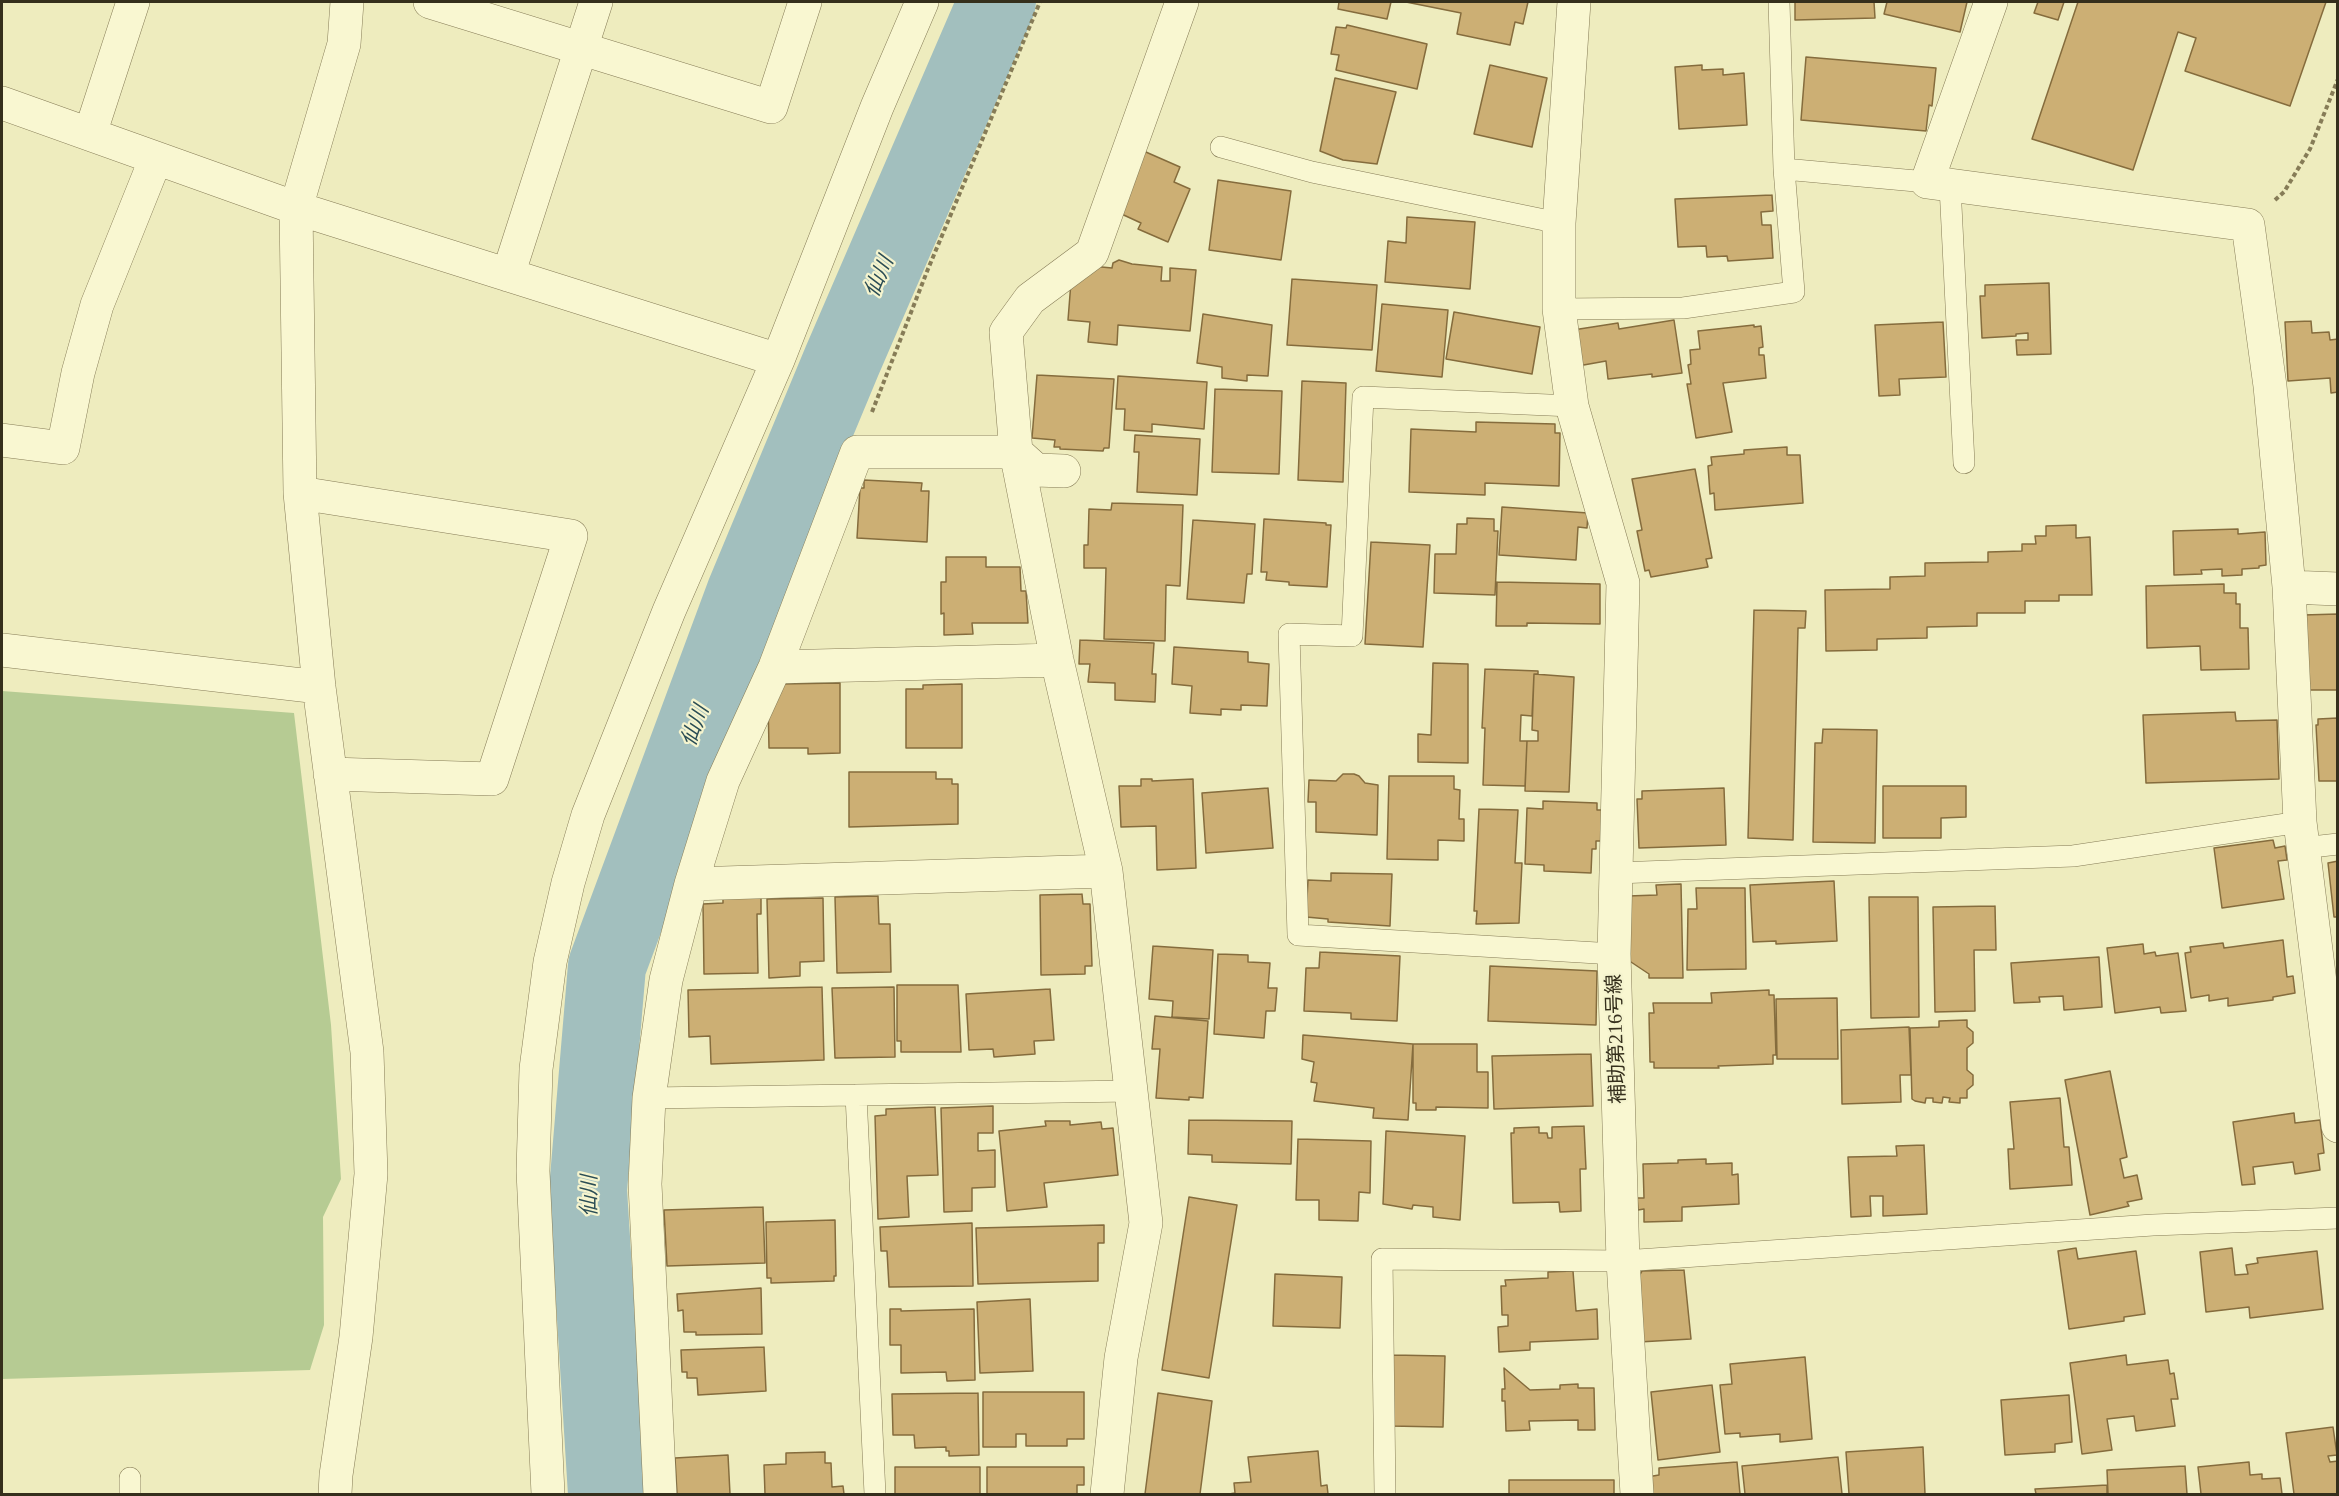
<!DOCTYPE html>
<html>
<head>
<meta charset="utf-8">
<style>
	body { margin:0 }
	#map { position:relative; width:2339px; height:1496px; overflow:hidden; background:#eeecbe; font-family:"Times New Roman",serif }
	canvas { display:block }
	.frame { position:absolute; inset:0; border:3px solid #352f1c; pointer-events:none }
</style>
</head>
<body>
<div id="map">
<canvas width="2339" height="1496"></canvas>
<div class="frame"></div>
</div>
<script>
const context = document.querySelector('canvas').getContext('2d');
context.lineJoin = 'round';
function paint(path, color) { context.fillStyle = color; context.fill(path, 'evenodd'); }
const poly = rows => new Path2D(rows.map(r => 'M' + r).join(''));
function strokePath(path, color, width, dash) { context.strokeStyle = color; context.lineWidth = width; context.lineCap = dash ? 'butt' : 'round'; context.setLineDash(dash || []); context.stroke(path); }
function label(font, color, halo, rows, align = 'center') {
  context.font = font + ' "Times New Roman","Noto Sans JP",serif'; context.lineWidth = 4.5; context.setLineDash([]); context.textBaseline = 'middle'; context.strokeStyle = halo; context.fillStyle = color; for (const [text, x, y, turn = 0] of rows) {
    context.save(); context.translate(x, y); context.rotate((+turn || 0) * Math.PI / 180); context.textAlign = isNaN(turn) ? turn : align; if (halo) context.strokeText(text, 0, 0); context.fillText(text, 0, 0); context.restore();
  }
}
paint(poly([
	[2,691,294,713,331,1025,341,1179,323,1217,324,1325,310,1370,2,1379]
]), '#b6cb93');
strokePath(poly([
	[607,1494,588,1190,607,966,745,594,842,361,997,2]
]), '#a2bfbe', 78);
const building = poly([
	[1336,2,1391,2,1387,19,1338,9,1339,2,1336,2],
	[1406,2,1528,2,1523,24,1515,22,1510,45,1457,34,1461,13,1406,2],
	[1795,2,1874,2,1875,18,1795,20,1795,2],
	[1887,2,1967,2,1960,32,1884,14,1887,2],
	[2038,2,2064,2,2058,20,2034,13,2038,2],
	[2078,2,2326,2,2290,106,2185,71,2196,38,2178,32,2133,170,2032,139,2078,2],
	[1347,25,1427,44,1417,89,1336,70,1339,55,1331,54,1336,27,1346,28,1347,25],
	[1806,57,1936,68,1932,106,1929,105,1926,131,1801,120,1806,57],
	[1490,65,1547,78,1532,147,1474,134,1490,65],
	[1702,65,1702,70,1723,69,1723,75,1744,73,1747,125,1679,129,1675,67,1702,65],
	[1335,78,1396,92,1377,164,1343,160,1320,151,1335,78],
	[1139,149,1180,167,1174,182,1190,189,1168,242,1138,229,1141,223,1115,211,1139,149],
	[1218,180,1291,191,1281,260,1209,250,1218,180],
	[1772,195,1773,211,1761,212,1762,225,1771,225,1773,258,1728,261,1727,256,1707,257,1706,246,1678,247,1675,199,1772,195],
	[1407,217,1475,222,1470,289,1385,282,1388,241,1406,243,1407,217],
	[1119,260,1132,264,1162,267,1161,281,1170,281,1170,268,1196,270,1190,331,1118,325,1117,345,1088,342,1090,322,1068,320,1071,282,1091,266,1112,268,1113,263,1119,260],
	[1292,279,1377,285,1372,350,1287,345,1292,279],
	[2049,283,2051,354,2017,355,2016,340,2028,340,2028,333,2016,334,2016,336,1982,338,1980,296,1985,296,1985,285,2049,283],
	[1382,304,1448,310,1442,377,1376,371,1382,304],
	[1454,312,1540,327,1532,374,1446,359,1454,312],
	[1203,314,1272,325,1268,376,1247,375,1247,381,1222,378,1222,367,1197,363,1203,314],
	[1674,320,1682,373,1652,377,1652,374,1608,379,1606,361,1578,366,1573,330,1618,323,1619,329,1674,320],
	[2311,321,2312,333,2329,332,2330,340,2338,339,2338,392,2331,393,2330,378,2288,381,2285,322,2311,321],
	[1943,322,1946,377,1899,379,1900,395,1879,396,1875,325,1943,322],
	[1754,325,1754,327,1761,326,1763,347,1759,348,1759,355,1764,355,1766,378,1723,383,1732,432,1696,438,1687,384,1691,384,1688,365,1691,364,1690,350,1700,349,1698,331,1754,325],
	[1037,375,1114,379,1109,448,1104,448,1103,451,1060,449,1060,447,1054,447,1055,440,1032,438,1037,375],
	[1118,376,1207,382,1204,429,1152,424,1152,432,1124,430,1125,409,1116,409,1118,376],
	[1302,381,1346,383,1343,482,1298,480,1302,381],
	[1215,389,1282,391,1279,474,1212,472,1215,389],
	[1476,422,1555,424,1555,433,1560,433,1559,486,1485,483,1485,495,1409,492,1411,429,1476,432,1476,422],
	[1135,435,1200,439,1197,495,1137,492,1139,452,1134,452,1135,435],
	[1787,447,1787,455,1800,455,1803,503,1715,510,1714,493,1710,494,1708,466,1712,465,1711,457,1744,454,1744,450,1787,447],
	[1695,469,1712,558,1706,559,1708,567,1651,577,1649,570,1645,571,1637,531,1642,530,1632,479,1695,469],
	[864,480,922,483,921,491,929,491,927,542,857,538,860,488,864,488,864,480],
	[1112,503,1183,505,1180,586,1166,585,1165,641,1104,639,1106,568,1084,568,1084,545,1088,545,1089,509,1111,510,1112,503],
	[1502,507,1588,513,1587,528,1578,527,1576,560,1499,555,1502,507],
	[1467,518,1494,519,1494,531,1498,531,1495,595,1434,593,1435,554,1456,554,1457,524,1467,524,1467,518],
	[1264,519,1326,523,1326,525,1331,525,1327,587,1289,585,1289,582,1266,580,1267,572,1261,572,1264,519],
	[1193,520,1255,524,1252,574,1247,574,1244,603,1187,599,1193,520],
	[2076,525,2076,538,2090,537,2092,595,2059,595,2059,601,2025,601,2025,613,1977,613,1977,626,1927,627,1927,638,1877,639,1877,650,1826,651,1825,590,1890,589,1890,577,1925,576,1925,563,1988,562,1988,552,2022,551,2022,544,2036,544,2035,536,2046,536,2046,526,2076,525],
	[2238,529,2238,534,2265,532,2266,565,2259,566,2259,568,2242,569,2242,575,2222,576,2222,569,2201,570,2202,574,2174,575,2173,531,2238,529],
	[1371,542,1430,545,1423,647,1365,644,1371,542],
	[946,557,986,557,986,567,1020,567,1021,591,1026,591,1028,623,972,623,973,634,944,635,944,613,941,614,941,582,946,582,946,557],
	[1497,582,1600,584,1600,624,1527,623,1527,626,1496,626,1497,582],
	[2224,584,2224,593,2236,593,2236,604,2240,604,2240,628,2248,628,2249,669,2201,670,2200,646,2147,648,2146,586,2224,584],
	[1754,610,1806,611,1805,628,1798,628,1793,840,1748,838,1754,610],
	[2338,614,2338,690,2306,690,2303,615,2338,614],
	[1080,640,1154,643,1152,674,1156,674,1155,702,1115,700,1115,683,1088,682,1090,664,1079,664,1080,640],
	[1174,647,1248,652,1248,662,1269,664,1267,706,1241,705,1241,710,1221,709,1221,715,1190,713,1192,686,1172,684,1174,647],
	[1433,663,1468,664,1468,763,1418,762,1418,734,1431,735,1433,663],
	[1485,669,1538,671,1538,674,1534,674,1532,716,1521,715,1520,741,1527,741,1525,786,1483,785,1485,728,1482,728,1485,669],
	[1534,674,1574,677,1569,792,1525,791,1527,741,1538,741,1538,731,1532,730,1534,674],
	[840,683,840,753,808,754,808,748,769,748,768,701,779,684,840,683],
	[962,684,962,748,906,748,906,689,923,689,923,685,962,684],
	[2235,712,2236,721,2277,720,2279,779,2146,783,2143,715,2235,712],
	[2338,718,2338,781,2319,781,2316,725,2318,725,2318,719,2338,718],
	[1823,729,1877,730,1875,843,1813,842,1815,743,1822,743,1823,729],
	[849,772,936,772,936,779,952,779,952,784,958,784,958,824,849,827,849,772],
	[1343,774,1354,774,1359,776,1365,783,1378,785,1377,835,1316,832,1316,802,1308,802,1309,780,1336,781,1343,774],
	[1389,776,1454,776,1454,789,1460,790,1459,819,1464,819,1464,841,1438,840,1438,860,1387,859,1389,776],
	[1141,779,1152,779,1152,781,1193,779,1196,868,1157,870,1156,826,1121,827,1119,786,1141,786,1141,779],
	[1883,786,1966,786,1966,817,1941,818,1941,838,1883,838,1883,786],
	[1268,788,1273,848,1206,853,1202,793,1268,788],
	[1724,788,1726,845,1639,848,1637,799,1642,799,1642,791,1724,788],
	[1543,801,1597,803,1597,810,1603,810,1601,841,1596,841,1596,849,1592,849,1591,873,1544,871,1544,865,1525,864,1527,808,1543,809,1543,801],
	[1479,809,1518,810,1515,863,1522,863,1519,923,1476,924,1477,911,1474,911,1479,809],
	[2273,840,2275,848,2285,846,2287,860,2278,861,2284,899,2222,908,2214,848,2273,840],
	[2338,861,2338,917,2334,917,2328,863,2338,861],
	[1331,873,1392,874,1390,926,1328,922,1328,919,1306,917,1308,880,1331,881,1331,873],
	[1834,881,1837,941,1776,944,1776,941,1753,942,1750,885,1834,881],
	[1681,884,1683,978,1649,978,1649,974,1628,960,1628,896,1657,895,1656,885,1681,884],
	[1696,888,1745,888,1746,969,1687,970,1688,909,1697,909,1696,888],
	[761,892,761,914,757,914,758,973,704,974,703,904,723,903,723,893,761,892],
	[1082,894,1083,904,1090,904,1092,966,1085,966,1085,974,1041,975,1040,895,1082,894],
	[878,896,879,924,890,924,891,972,837,973,835,897,878,896],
	[1869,897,1918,897,1919,1017,1871,1018,1869,897],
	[823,898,824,961,800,962,800,976,769,978,767,899,823,898],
	[1995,906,1996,950,1974,950,1975,1011,1935,1012,1933,907,1995,906],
	[2283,940,2287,977,2293,976,2295,993,2273,997,2273,1000,2228,1006,2228,998,2209,1001,2209,995,2191,998,2185,953,2191,952,2190,947,2223,943,2224,948,2283,940],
	[2143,944,2144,954,2155,952,2156,956,2178,953,2186,1011,2161,1013,2160,1007,2115,1013,2107,948,2143,944],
	[1153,946,1213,950,1209,1019,1172,1017,1173,1001,1149,999,1153,946],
	[1320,952,1400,956,1397,1021,1351,1019,1351,1013,1304,1011,1306,968,1319,968,1320,952],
	[1218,954,1248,955,1248,962,1270,963,1268,988,1277,988,1275,1011,1266,1011,1264,1038,1214,1034,1218,954],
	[2099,957,2102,1007,2064,1010,2063,996,2039,997,2040,1002,2014,1003,2011,963,2099,957],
	[1490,966,1597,971,1596,1025,1488,1021,1490,966],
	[897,985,958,985,961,1052,901,1052,901,1041,897,1041,897,985],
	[822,987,824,1060,711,1064,710,1036,689,1037,688,990,822,987],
	[894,987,895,1057,835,1058,832,988,894,987],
	[1050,989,1054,1040,1034,1041,1035,1054,994,1057,993,1049,969,1050,966,994,1050,989],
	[1769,990,1769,995,1774,995,1776,1055,1773,1055,1773,1064,1718,1066,1719,1068,1654,1068,1654,1062,1650,1062,1649,1013,1654,1013,1653,1003,1712,1003,1711,993,1769,990],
	[1837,998,1838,1059,1777,1059,1776,999,1837,998],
	[1155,1016,1208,1021,1203,1098,1189,1097,1189,1100,1156,1098,1160,1049,1152,1049,1155,1016],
	[1967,1020,1967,1027,1973,1032,1973,1043,1967,1048,1967,1070,1973,1075,1973,1085,1967,1090,1967,1098,1960,1098,1960,1103,1949,1102,1950,1098,1943,1097,1942,1103,1933,1102,1933,1098,1926,1098,1925,1103,1915,1101,1912,1099,1910,1028,1939,1027,1939,1021,1967,1020],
	[1909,1027,1911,1075,1900,1075,1901,1102,1842,1104,1841,1030,1909,1027],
	[1303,1035,1413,1044,1408,1120,1373,1118,1374,1108,1314,1101,1317,1083,1311,1082,1314,1062,1302,1059,1303,1035],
	[1413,1044,1477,1044,1477,1072,1488,1072,1488,1108,1436,1107,1436,1110,1416,1110,1416,1103,1413,1103,1413,1044],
	[1591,1054,1593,1106,1494,1109,1492,1056,1591,1054],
	[2110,1071,2127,1157,2120,1159,2124,1178,2137,1175,2142,1199,2127,1202,2129,1206,2090,1215,2065,1080,2110,1071],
	[2060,1098,2064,1147,2069,1147,2072,1185,2010,1189,2008,1149,2014,1149,2010,1102,2060,1098],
	[993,1106,993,1133,978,1133,978,1151,995,1150,995,1187,972,1188,972,1211,944,1212,941,1108,993,1106],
	[935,1107,938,1175,907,1176,909,1217,878,1219,875,1116,886,1115,886,1109,935,1107],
	[2294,1113,2295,1123,2320,1120,2324,1153,2318,1154,2320,1170,2295,1174,2293,1162,2253,1167,2255,1184,2242,1185,2233,1122,2294,1113],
	[1189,1120,1292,1121,1291,1164,1212,1162,1212,1155,1188,1154,1189,1120],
	[1045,1121,1070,1121,1070,1125,1101,1122,1102,1129,1113,1128,1118,1175,1044,1183,1047,1207,1007,1211,999,1131,1046,1126,1045,1121],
	[1584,1126,1586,1169,1580,1169,1581,1211,1560,1212,1559,1202,1513,1203,1511,1133,1514,1133,1514,1128,1539,1127,1539,1133,1547,1133,1548,1138,1552,1138,1552,1127,1584,1126],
	[1386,1131,1465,1136,1460,1220,1433,1217,1433,1207,1413,1205,1412,1209,1383,1204,1386,1131],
	[1298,1139,1371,1141,1370,1193,1359,1192,1358,1221,1319,1220,1319,1200,1296,1200,1298,1139],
	[1924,1145,1927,1214,1883,1216,1883,1196,1870,1196,1871,1216,1851,1217,1848,1157,1897,1156,1896,1146,1924,1145],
	[1706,1159,1706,1164,1732,1163,1732,1175,1738,1174,1739,1204,1682,1207,1682,1221,1644,1222,1644,1209,1638,1210,1637,1198,1644,1198,1643,1164,1678,1163,1678,1160,1706,1159],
	[1189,1197,1237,1205,1209,1378,1162,1370,1189,1197],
	[763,1207,765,1263,667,1266,664,1210,763,1207],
	[835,1220,836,1276,834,1276,834,1281,771,1283,771,1278,767,1278,766,1222,835,1220],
	[972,1223,973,1286,889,1287,887,1251,881,1251,880,1227,972,1223],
	[1104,1225,1104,1243,1098,1243,1098,1281,978,1284,976,1228,1104,1225],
	[2076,1248,2078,1259,2136,1251,2145,1314,2124,1317,2124,1321,2069,1329,2058,1251,2076,1248],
	[2232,1248,2235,1275,2248,1274,2246,1265,2258,1263,2257,1258,2317,1251,2323,1309,2250,1318,2249,1307,2206,1312,2200,1252,2232,1248],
	[1684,1270,1691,1339,1639,1342,1635,1283,1642,1271,1684,1270],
	[1573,1271,1576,1311,1597,1309,1598,1339,1530,1342,1530,1350,1499,1352,1498,1327,1508,1326,1508,1315,1502,1315,1501,1286,1506,1286,1505,1280,1548,1278,1548,1272,1573,1271],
	[1275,1274,1342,1277,1340,1328,1273,1326,1275,1274],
	[761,1288,762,1334,696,1335,696,1332,684,1332,683,1310,678,1311,677,1294,761,1288],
	[1030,1299,1033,1371,980,1373,977,1302,1030,1299],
	[890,1309,901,1309,901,1311,974,1309,975,1380,947,1381,946,1372,901,1373,901,1345,890,1345,890,1309],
	[764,1347,766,1391,698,1395,697,1378,687,1378,687,1372,682,1372,681,1350,764,1347],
	[1392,1355,1445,1356,1443,1427,1390,1426,1392,1355],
	[2126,1355,2127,1365,2168,1360,2170,1374,2174,1373,2178,1399,2171,1399,2175,1426,2136,1431,2134,1416,2107,1419,2112,1450,2082,1454,2070,1363,2126,1355],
	[1805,1357,1812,1439,1780,1442,1780,1434,1740,1437,1740,1433,1725,1434,1720,1385,1732,1384,1730,1364,1805,1357],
	[1504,1368,1530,1390,1560,1389,1560,1385,1578,1384,1578,1388,1594,1388,1595,1430,1578,1430,1578,1420,1529,1421,1530,1430,1506,1431,1505,1401,1502,1401,1502,1389,1505,1389,1504,1368],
	[1712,1385,1720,1452,1658,1460,1651,1392,1712,1385],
	[983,1392,1084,1392,1084,1439,1067,1439,1067,1446,1026,1446,1026,1434,1016,1434,1016,1447,983,1447,983,1392],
	[978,1393,979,1455,949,1456,949,1451,946,1451,946,1447,915,1448,914,1435,893,1435,892,1394,978,1393],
	[1158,1393,1212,1401,1200,1494,1145,1494,1158,1393],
	[2069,1395,2072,1442,2055,1444,2055,1452,2005,1455,2001,1400,2069,1395],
	[2333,1427,2337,1455,2328,1456,2330,1462,2338,1461,2338,1494,2294,1494,2286,1433,2333,1427],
	[1923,1447,1925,1494,1849,1494,1846,1452,1923,1447],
	[1318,1451,1321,1486,1327,1485,1328,1494,1229,1494,1235,1493,1234,1483,1251,1482,1248,1457,1318,1451],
	[825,1452,825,1463,831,1463,832,1487,843,1486,844,1494,765,1494,764,1465,786,1464,786,1453,825,1452],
	[728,1455,730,1494,677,1494,675,1458,728,1455],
	[1838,1457,1842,1494,1745,1494,1742,1466,1838,1457],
	[1737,1462,1740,1494,1648,1494,1647,1477,1659,1475,1659,1468,1737,1462],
	[2249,1462,2250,1475,2262,1474,2262,1479,2280,1478,2282,1494,2201,1494,2198,1467,2249,1462],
	[2185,1466,2187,1494,2108,1494,2107,1470,2185,1466],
	[895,1467,980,1467,980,1494,895,1494,895,1467],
	[987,1467,1084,1467,1084,1485,1077,1485,1077,1494,987,1494,987,1467],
	[1509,1480,1614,1480,1614,1494,1509,1494,1509,1480],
	[2107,1485,2107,1494,2036,1494,2035,1489,2107,1485]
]);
paint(building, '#ccaf74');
strokePath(building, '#856c3d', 1.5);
const service = poly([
	[1221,147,1312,172,1559,223],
	[1784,169,1927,182],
	[1950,186,1964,463],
	[1559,309,1683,308,1794,292,1784,169,1779,2],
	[1572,406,1363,397,1352,636,1289,634,1298,935,1614,954],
	[2303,848,2338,844],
	[1616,873,2073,856,2300,822],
	[856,1095,875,1494],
	[649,1098,1132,1091],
	[130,1478,130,1494],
	[1385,1494,1382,1259,1623,1261,2153,1225,2338,1218]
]);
const minor = poly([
	[430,2,771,107,805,2],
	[1574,2,1559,223,1559,309,1572,406,1623,583,1614,954,1623,1261,1637,1494],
	[1991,2,1927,182,2248,225,2270,386,2289,587,2300,822,2338,1126],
	[2,103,296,208,778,360],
	[90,134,133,2],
	[508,275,596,2],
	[2,440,63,448,78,373,97,305,156,158],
	[300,493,571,536,492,779,330,774],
	[2289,587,2338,589],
	[2,650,319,687],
	[775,667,1057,660],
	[691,884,1106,871],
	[335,1494,336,1475,356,1337,371,1174,367,1052,319,687,300,493,296,208,344,44,347,2],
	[548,1494,533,1171,536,1069,550,962,568,883,588,815,669,611,778,360,877,107,922,2],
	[660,1494,645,1184,649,1098,666,980,691,884,723,781,775,667,857,452,1016,452,1036,470,1064,471],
	[1107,1494,1121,1358,1146,1223,1106,871,1057,660,1016,452,1006,332,1030,299,1092,253,1182,2]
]);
strokePath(service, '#867c57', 22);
strokePath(minor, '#867c57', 34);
strokePath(poly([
	[2275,200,2284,192,2310,149,2338,79],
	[872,412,928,269,1040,2]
]), '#867c57', 4, [4.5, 3]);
strokePath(service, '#f9f7d1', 21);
strokePath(minor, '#f9f7d1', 33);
label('20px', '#352f1c', '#f5f4ce', [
	["補助第216号線",1617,1039,-92]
]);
label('italic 21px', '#2b4d55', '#f5f4ce', [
	["仙川",880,277,-67],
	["仙川",696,726,-70],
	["仙川",590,1196,-90]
]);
</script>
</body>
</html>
